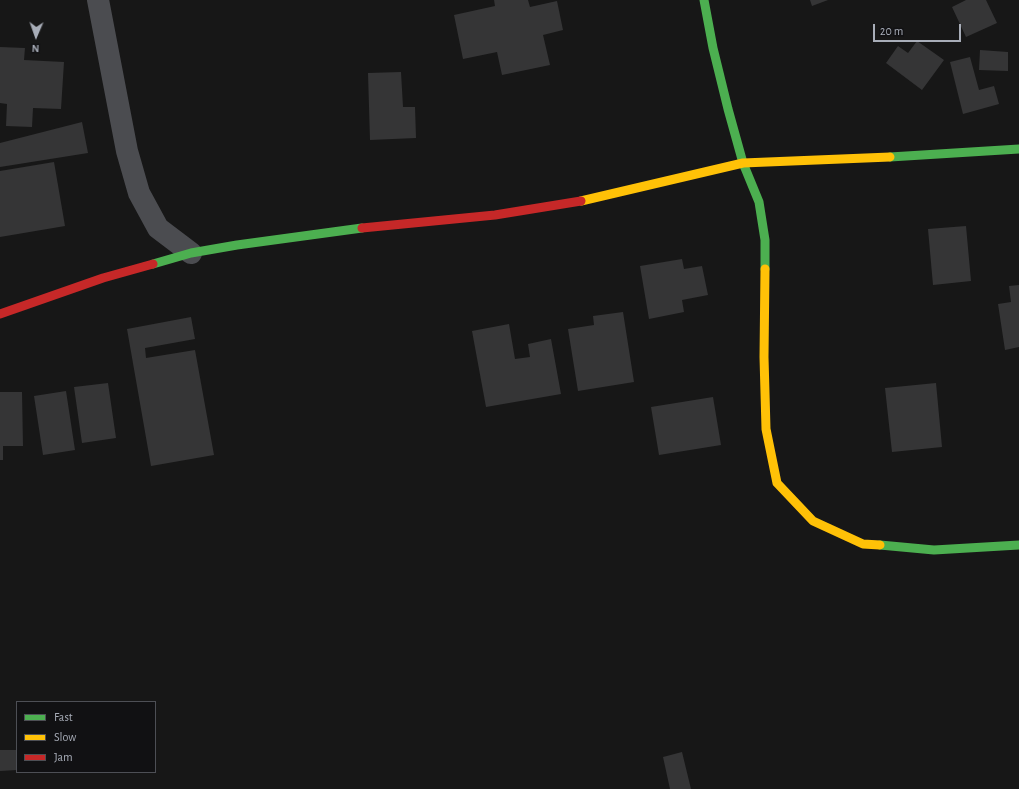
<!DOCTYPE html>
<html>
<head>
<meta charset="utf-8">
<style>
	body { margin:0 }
	#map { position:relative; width:1019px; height:789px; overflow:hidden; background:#171717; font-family:"Alegreya Sans",sans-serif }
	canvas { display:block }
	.legend { position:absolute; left:16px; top:701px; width:140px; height:72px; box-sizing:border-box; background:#111113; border:1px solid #4d4f55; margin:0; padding:5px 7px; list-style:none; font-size:12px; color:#a8adb8 }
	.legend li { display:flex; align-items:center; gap:8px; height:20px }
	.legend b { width:20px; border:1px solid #4d4f55 }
	.north { position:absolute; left:16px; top:16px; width:40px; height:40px; -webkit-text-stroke:3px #111113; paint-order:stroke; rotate:182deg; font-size:11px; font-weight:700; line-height:16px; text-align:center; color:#a8adb8 }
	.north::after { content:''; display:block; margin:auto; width:14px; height:18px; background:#a8adb8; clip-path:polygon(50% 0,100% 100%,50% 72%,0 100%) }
	.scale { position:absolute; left:873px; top:24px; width:88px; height:18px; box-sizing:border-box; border:2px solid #a8adb8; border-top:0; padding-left:5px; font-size:12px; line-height:14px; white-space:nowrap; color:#a8adb8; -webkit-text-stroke:3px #111113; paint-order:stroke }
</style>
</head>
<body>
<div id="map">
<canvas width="1019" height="789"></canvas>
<ul class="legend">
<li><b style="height:5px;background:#4caf50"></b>Fast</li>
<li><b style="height:5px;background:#ffc107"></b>Slow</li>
<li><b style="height:5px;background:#c62828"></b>Jam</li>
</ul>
<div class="north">N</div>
<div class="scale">20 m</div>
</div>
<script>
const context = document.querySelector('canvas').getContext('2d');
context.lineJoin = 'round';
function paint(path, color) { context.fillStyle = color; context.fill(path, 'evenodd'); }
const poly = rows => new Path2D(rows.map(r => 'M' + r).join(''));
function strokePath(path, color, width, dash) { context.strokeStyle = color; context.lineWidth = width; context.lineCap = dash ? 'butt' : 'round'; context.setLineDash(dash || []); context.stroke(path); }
paint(poly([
	[494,0,528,0,530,7,557,1,563,30,543,35,550,65,502,75,497,52,463,59,454,15,495,6],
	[810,0,828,0,812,6],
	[966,0,986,0,997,23,966,37,952,7],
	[917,41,944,60,922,90,886,63,898,46,908,53],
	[0,47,25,48,24,60,64,62,61,109,33,108,32,127,6,126,7,104,0,103],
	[980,50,1008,52,1008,71,979,70],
	[970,57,979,90,994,86,999,104,963,114,950,62],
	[401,72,403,107,415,107,416,138,370,140,368,73],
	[82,122,88,153,0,167,0,143],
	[54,162,65,226,0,237,0,171],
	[966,226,971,281,933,285,928,229],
	[682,259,684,269,702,266,708,295,682,300,684,312,649,319,640,266],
	[1019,285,1019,347,1005,350,998,304,1011,302,1009,286],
	[623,312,634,382,578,391,568,329,594,325,593,316],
	[191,317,195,339,145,348,146,358,195,350,214,455,151,466,127,329],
	[509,324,515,359,530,357,528,344,551,339,561,394,486,407,472,331],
	[108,383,116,438,82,443,74,387],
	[936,383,942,447,892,452,885,388],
	[66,391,75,450,43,455,34,396],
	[0,392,22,392,23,446,3,446,3,460,0,460],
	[713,397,721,445,659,455,651,407],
	[0,750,17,750,17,770,0,771],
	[682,752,691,789,670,789,663,757]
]), '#353536');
strokePath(poly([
	[98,0,127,151,139,193,158,228,191,253]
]), '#4b4c50', 22);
strokePath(poly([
	[704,0,713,48,728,109,743,163,759,202,765,240,765,269],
	[890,157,1019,149],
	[153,264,191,253,237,245,362,228],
	[880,545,934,550,1019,545]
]), '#4caf50', 9);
strokePath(poly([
	[581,201,743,163,890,157],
	[765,269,764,357,766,429,777,483,813,521,863,544,880,545]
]), '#ffc107', 9);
strokePath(poly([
	[362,228,495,215,581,201],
	[0,314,103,278,153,264]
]), '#c62828', 9);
</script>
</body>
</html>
